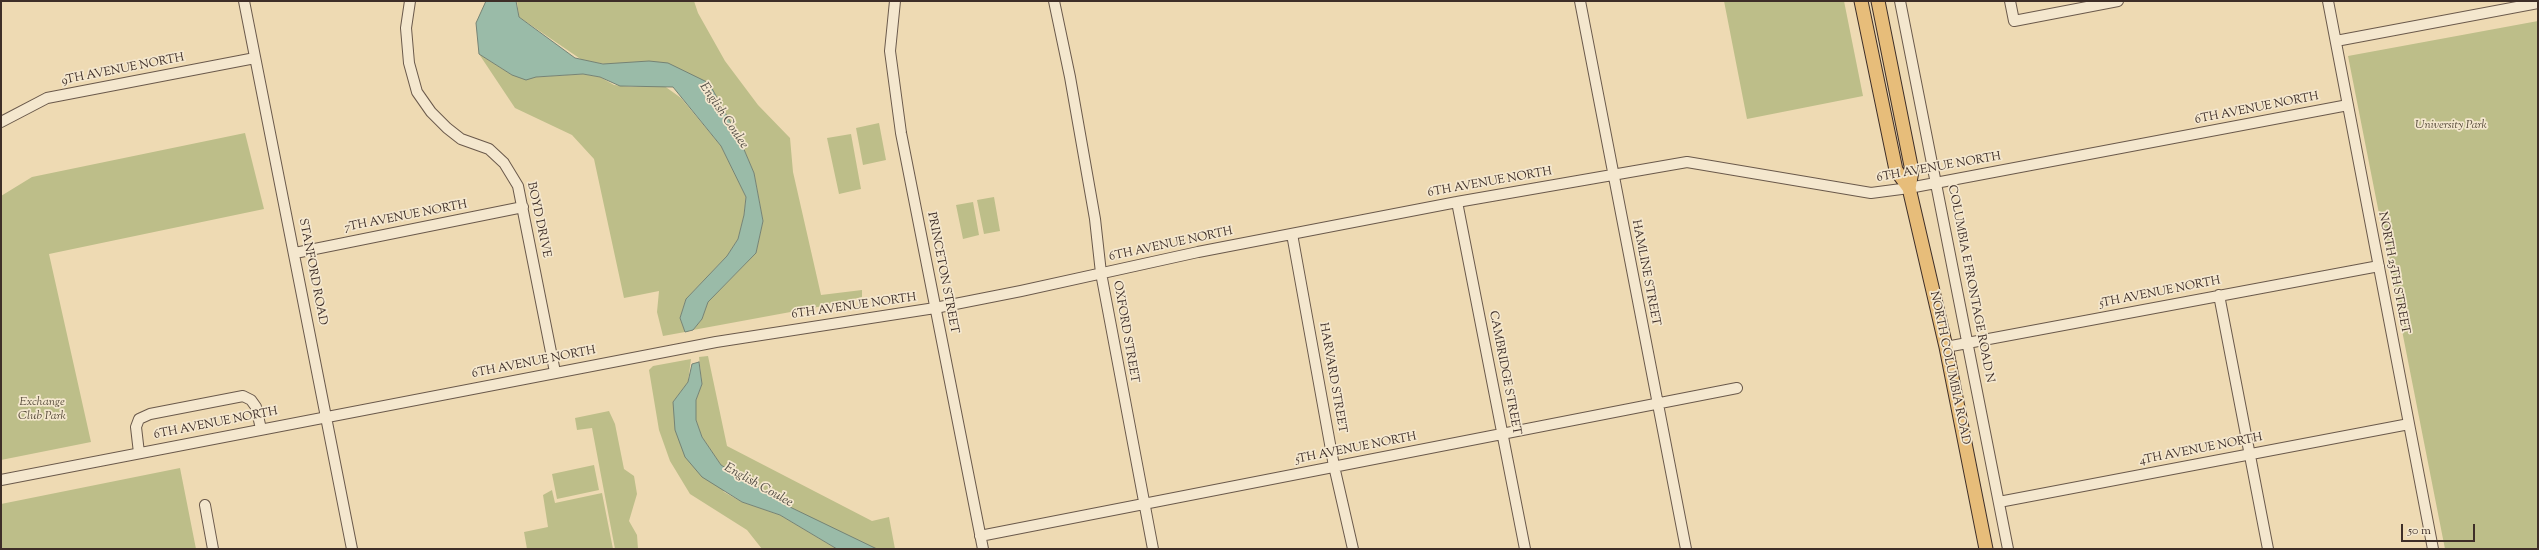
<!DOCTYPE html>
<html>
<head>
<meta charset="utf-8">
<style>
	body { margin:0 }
	#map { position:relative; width:2539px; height:550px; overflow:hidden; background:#eedab3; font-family:"Sorts Mill Goudy",serif }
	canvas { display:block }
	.frame { position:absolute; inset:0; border:2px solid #3e2e28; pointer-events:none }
	.scale { position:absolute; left:2401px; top:524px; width:74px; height:18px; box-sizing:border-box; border:2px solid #3e2e28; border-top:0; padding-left:5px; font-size:12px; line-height:14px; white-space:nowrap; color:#3e2e28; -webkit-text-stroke:3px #f4e7ce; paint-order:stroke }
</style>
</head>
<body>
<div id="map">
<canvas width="2539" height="550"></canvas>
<div class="frame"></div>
<div class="scale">50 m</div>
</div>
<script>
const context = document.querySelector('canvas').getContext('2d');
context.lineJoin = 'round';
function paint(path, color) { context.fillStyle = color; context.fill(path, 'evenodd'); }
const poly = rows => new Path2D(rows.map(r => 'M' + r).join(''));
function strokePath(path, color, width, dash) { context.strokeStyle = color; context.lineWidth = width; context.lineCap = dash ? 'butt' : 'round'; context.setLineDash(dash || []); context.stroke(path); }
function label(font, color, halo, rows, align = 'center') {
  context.font = font + ' "Sorts Mill Goudy",serif'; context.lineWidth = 3.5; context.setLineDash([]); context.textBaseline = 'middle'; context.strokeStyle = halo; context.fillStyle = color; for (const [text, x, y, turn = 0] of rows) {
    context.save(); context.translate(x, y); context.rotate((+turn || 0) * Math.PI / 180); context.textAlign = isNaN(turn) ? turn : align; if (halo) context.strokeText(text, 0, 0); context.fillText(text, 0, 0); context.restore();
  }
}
paint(poly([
	[517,1,694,1,698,13,725,61,758,105,790,138,793,172,821,295,862,290,862,297,823,306,693,330,702,319,708,302,756,253,763,221,754,173,740,140,709,83,582,60,519,17],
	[1724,1,1844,1,1863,96,1747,119],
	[2538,21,2538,549,2445,549,2348,56],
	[479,54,512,75,536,77,583,74,600,77,614,85,632,87,663,85,681,98,721,146,746,197,744,215,738,239,727,256,686,299,680,318,685,332,663,336,657,312,659,291,624,298,594,159,572,135,515,108],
	[879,123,886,160,863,165,856,128],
	[245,133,264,209,49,254,91,442,1,460,1,196,32,177],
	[851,134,861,189,839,194,827,138],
	[994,197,1000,231,984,234,977,200],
	[973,202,979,235,963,239,956,205],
	[708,356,727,446,872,521,889,517,895,549,871,549,791,508,721,465,702,437,696,420,696,400,702,384,699,357],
	[691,359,688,382,673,402,724,492,742,502,780,515,837,549,762,549,747,530,690,494,670,461,659,430,649,370,653,366],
	[609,411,615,424,624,469,634,476,637,494,629,521,637,535,638,549,615,549,592,428,577,430,575,418],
	[594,465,599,490,557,499,552,474],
	[180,468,196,549,1,549,1,504],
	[552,490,555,503,602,493,613,549,527,549,524,532,548,527,543,495]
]), '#bdbe89');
const water = poly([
	[486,1,516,1,519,17,575,58,603,64,649,61,668,63,709,83,740,140,754,173,763,221,756,253,708,302,702,319,693,330,685,332,680,318,686,299,727,256,738,239,744,215,746,197,721,146,673,87,620,86,600,77,583,74,536,77,526,80,512,75,479,54,476,23,486,1],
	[699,362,702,384,696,400,696,420,702,437,721,465,792,508,877,549,837,549,780,515,742,502,702,477,685,457,675,430,673,402,688,382,692,364,699,362]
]);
paint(water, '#9abba8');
strokePath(water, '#758375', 1);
const minor = poly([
	[244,1,352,549],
	[410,1,406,28,409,63,417,92,431,112,447,128,461,139,489,149,504,163,518,186,555,372],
	[895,1,890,51,901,133,983,549],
	[1054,1,1070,77,1095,219,1101,273,1153,549],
	[1580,1,1686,549],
	[1900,1,2008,549],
	[2010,1,2014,21,2118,1],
	[2328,1,2433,549],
	[2336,41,2538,3],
	[1,122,47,98,255,58],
	[1457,202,1525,549],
	[1292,234,1334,466,1353,549],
	[295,253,523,207],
	[2219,295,2268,549],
	[1946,347,2379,266],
	[139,453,136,427,139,419,150,414,243,396,251,400,256,407,261,429],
	[1,480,716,342,935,308,1021,291,1198,252,1457,202,1687,162,1871,193,1909,188,2348,105],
	[1999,502,2409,424],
	[205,505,213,549],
	[980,536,1737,388]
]);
const major = poly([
	[1861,1,1896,170,1909,188],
	[1878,1,1912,171,1909,188,1946,347,1986,549]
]);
strokePath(minor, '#6a594b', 12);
strokePath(major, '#3e2e28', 15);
strokePath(minor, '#f4e7ce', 10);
strokePath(major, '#e7bd7a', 13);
label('12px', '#3e2e28', '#f4e7ce', [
	["9TH AVENUE NORTH",123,70,-11],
	["6TH AVENUE NORTH",2257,109,-11],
	["6TH AVENUE NORTH",1939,168,-10],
	["6TH AVENUE NORTH",1490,183,-10],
	["7TH AVENUE NORTH",406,217,-11],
	["BOYD DRIVE",538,220,78],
	["6TH AVENUE NORTH",1171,245,-12],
	["STANFORD ROAD",312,272,79],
	["PRINCETON STREET",942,273,79],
	["HAMLINE STREET",1645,273,79],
	["NORTH 25TH STREET",2393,273,79],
	["COLUMBIA E FRONTAGE ROAD N",1970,284,79],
	["5TH AVENUE NORTH",2160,293,-11],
	["6TH AVENUE NORTH",854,307,-8],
	["OXFORD STREET",1125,332,80],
	["6TH AVENUE NORTH",534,363,-11],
	["NORTH COLUMBIA ROAD",1949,368,78],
	["CAMBRIDGE STREET",1504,373,79],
	["HARVARD STREET",1332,378,80],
	["6TH AVENUE NORTH",216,424,-11],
	["5TH AVENUE NORTH",1356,449,-11],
	["4TH AVENUE NORTH",2201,450,-11]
]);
label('italic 12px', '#574b3b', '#f4e7ce', [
	["University Park",2451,126],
	["Exchange",42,403],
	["Club Park",42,417]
]);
label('italic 13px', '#504a42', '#f4e7ce', [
	["English Coulee",723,116,56],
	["English Coulee",758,486,29]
]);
</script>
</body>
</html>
